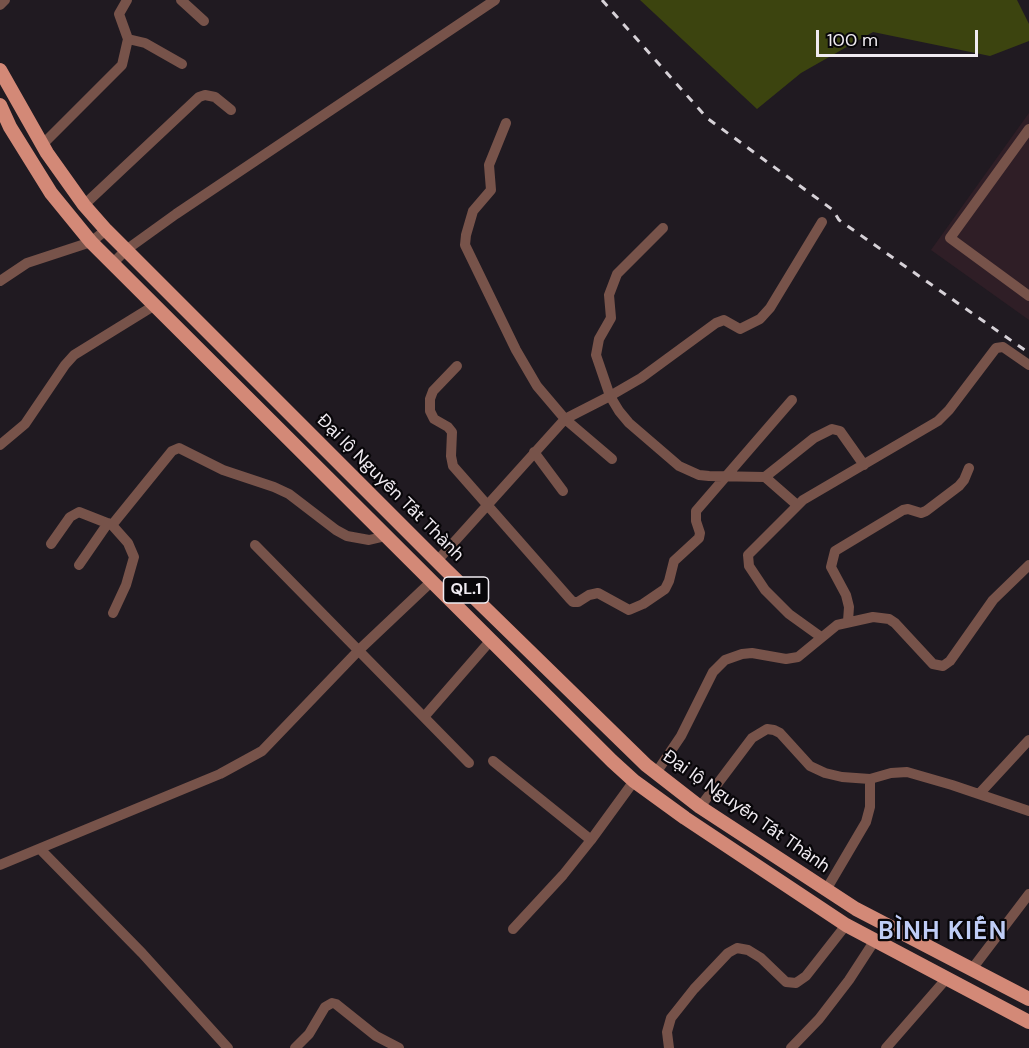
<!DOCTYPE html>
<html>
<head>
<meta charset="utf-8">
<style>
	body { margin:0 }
	#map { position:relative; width:1029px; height:1048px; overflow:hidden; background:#201a21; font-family:"DM Sans",sans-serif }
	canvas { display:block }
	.scale { position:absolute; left:816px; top:30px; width:162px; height:27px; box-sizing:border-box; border:3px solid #f0ebf1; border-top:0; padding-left:8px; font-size:18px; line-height:21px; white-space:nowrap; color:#f0ebf1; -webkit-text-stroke:4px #080609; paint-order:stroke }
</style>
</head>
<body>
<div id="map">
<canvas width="1029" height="1048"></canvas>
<div class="scale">100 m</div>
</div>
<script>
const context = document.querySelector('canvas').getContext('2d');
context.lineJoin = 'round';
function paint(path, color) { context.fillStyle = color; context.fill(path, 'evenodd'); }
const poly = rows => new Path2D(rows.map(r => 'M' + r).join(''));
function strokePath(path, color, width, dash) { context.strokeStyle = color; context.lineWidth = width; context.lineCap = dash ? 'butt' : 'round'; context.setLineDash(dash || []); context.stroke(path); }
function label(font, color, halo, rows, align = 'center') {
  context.font = font + ' "DM Sans",sans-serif'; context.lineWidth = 4.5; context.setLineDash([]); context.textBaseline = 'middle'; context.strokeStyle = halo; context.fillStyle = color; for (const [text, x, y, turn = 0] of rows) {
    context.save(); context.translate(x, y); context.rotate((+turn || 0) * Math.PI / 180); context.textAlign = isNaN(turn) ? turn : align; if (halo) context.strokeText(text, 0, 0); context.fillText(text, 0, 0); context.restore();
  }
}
paint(poly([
	[1029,113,1029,320,931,250]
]), '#2f1e26');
paint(poly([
	[640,0,1017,0,1029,24,1029,41,990,56,873,32,801,73,757,109]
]), '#3c440f');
strokePath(poly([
	[181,0,204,21],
	[0,5,5,0],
	[128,39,145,43,182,64],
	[506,123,489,165,491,190,473,211,466,235,465,245,516,350,537,386,565,419,612,459],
	[1029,129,950,238,1029,296],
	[42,145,122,65,128,39,119,14,127,0],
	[84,205,199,97,205,95,215,97,231,110],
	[663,228,617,274,609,295,611,318,599,339,596,355,610,396,619,411,629,423,679,466,699,475,709,476,765,477,797,505],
	[113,263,126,250,176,214,495,0],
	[0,281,27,263,91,242,106,230],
	[457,366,433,391,430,399,430,411,434,419,448,427,452,432,451,456,453,466,570,599,573,602,578,602,589,595,598,593,629,610,643,604,665,589,669,581,674,561,699,538,700,533,696,521,696,511,792,400],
	[0,445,25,424,65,365,74,355,155,305],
	[534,452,563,491],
	[765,477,814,438,832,429,840,431,864,465],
	[112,525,172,451,179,448,223,470,274,487,289,494,336,530,347,536,369,540,386,536],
	[51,544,70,517,79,512,112,525,128,543,134,557,126,585,113,613],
	[255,545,469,763],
	[437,561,565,419,610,396,641,378,716,323,724,320,740,329,760,319,770,308,822,222],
	[79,565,108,523],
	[848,621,849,607,846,595,831,567,835,551,903,510,908,509,921,513,926,511,959,486,964,480,969,468],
	[821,637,789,614,765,590,749,566,748,555,803,500,938,421,949,410,996,348,1003,347,1029,365],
	[424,717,491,640],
	[493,761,591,840],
	[656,773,681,736,713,672,725,660,742,654,752,653,786,659,798,657,837,625,873,617,889,619,895,623,933,664,943,666,950,661,993,600,1029,565],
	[979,794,1029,740],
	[700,807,752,738,767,729,774,730,780,733,810,766,825,773,842,777,870,779,891,773,907,772,952,785,1029,811],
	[40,849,142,953,228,1048],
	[0,865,220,774,262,751,359,650,432,581],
	[826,890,866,822,870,807,870,779],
	[513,929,563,875,591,840,634,781],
	[972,969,1029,894],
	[295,1048,309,1034,325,1007,332,1003,336,1004,376,1036,399,1048],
	[669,1048,667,1032,671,1018,694,989,728,953,737,948,748,950,761,958,786,982,796,983,806,976,846,925],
	[791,1048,819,1019,849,980,875,940],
	[886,1048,947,978]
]), '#77534a', 10);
strokePath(poly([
	[0,70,47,153,84,205,106,230,445,569,646,765,700,807,856,909,1029,999],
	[0,105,10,127,51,193,91,242,612,761,634,781,685,818,846,925,1029,1022]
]), '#d38977', 14);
strokePath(poly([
	[602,0,707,118,833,210,839,220,1029,353]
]), '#d6d1d7', 3, [8, 8]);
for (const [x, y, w] of [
	[466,590,45]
]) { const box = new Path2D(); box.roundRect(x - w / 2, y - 13, w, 26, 4.5); context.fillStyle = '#080609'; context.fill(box); strokePath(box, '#f0ebf1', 1.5); }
label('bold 16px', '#f0ebf1', null, [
	["QL.1",466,590]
]);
label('18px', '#f0ebf1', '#080609', [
	["Đại lộ Nguyễn Tất Thành",390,488,45],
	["Đại lộ Nguyễn Tất Thành",746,812,35]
]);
context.letterSpacing = '1.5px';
label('bold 24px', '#bfcdf6', '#080609', [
	["BÌNH KIẾN",943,933]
]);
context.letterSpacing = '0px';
</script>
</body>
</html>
